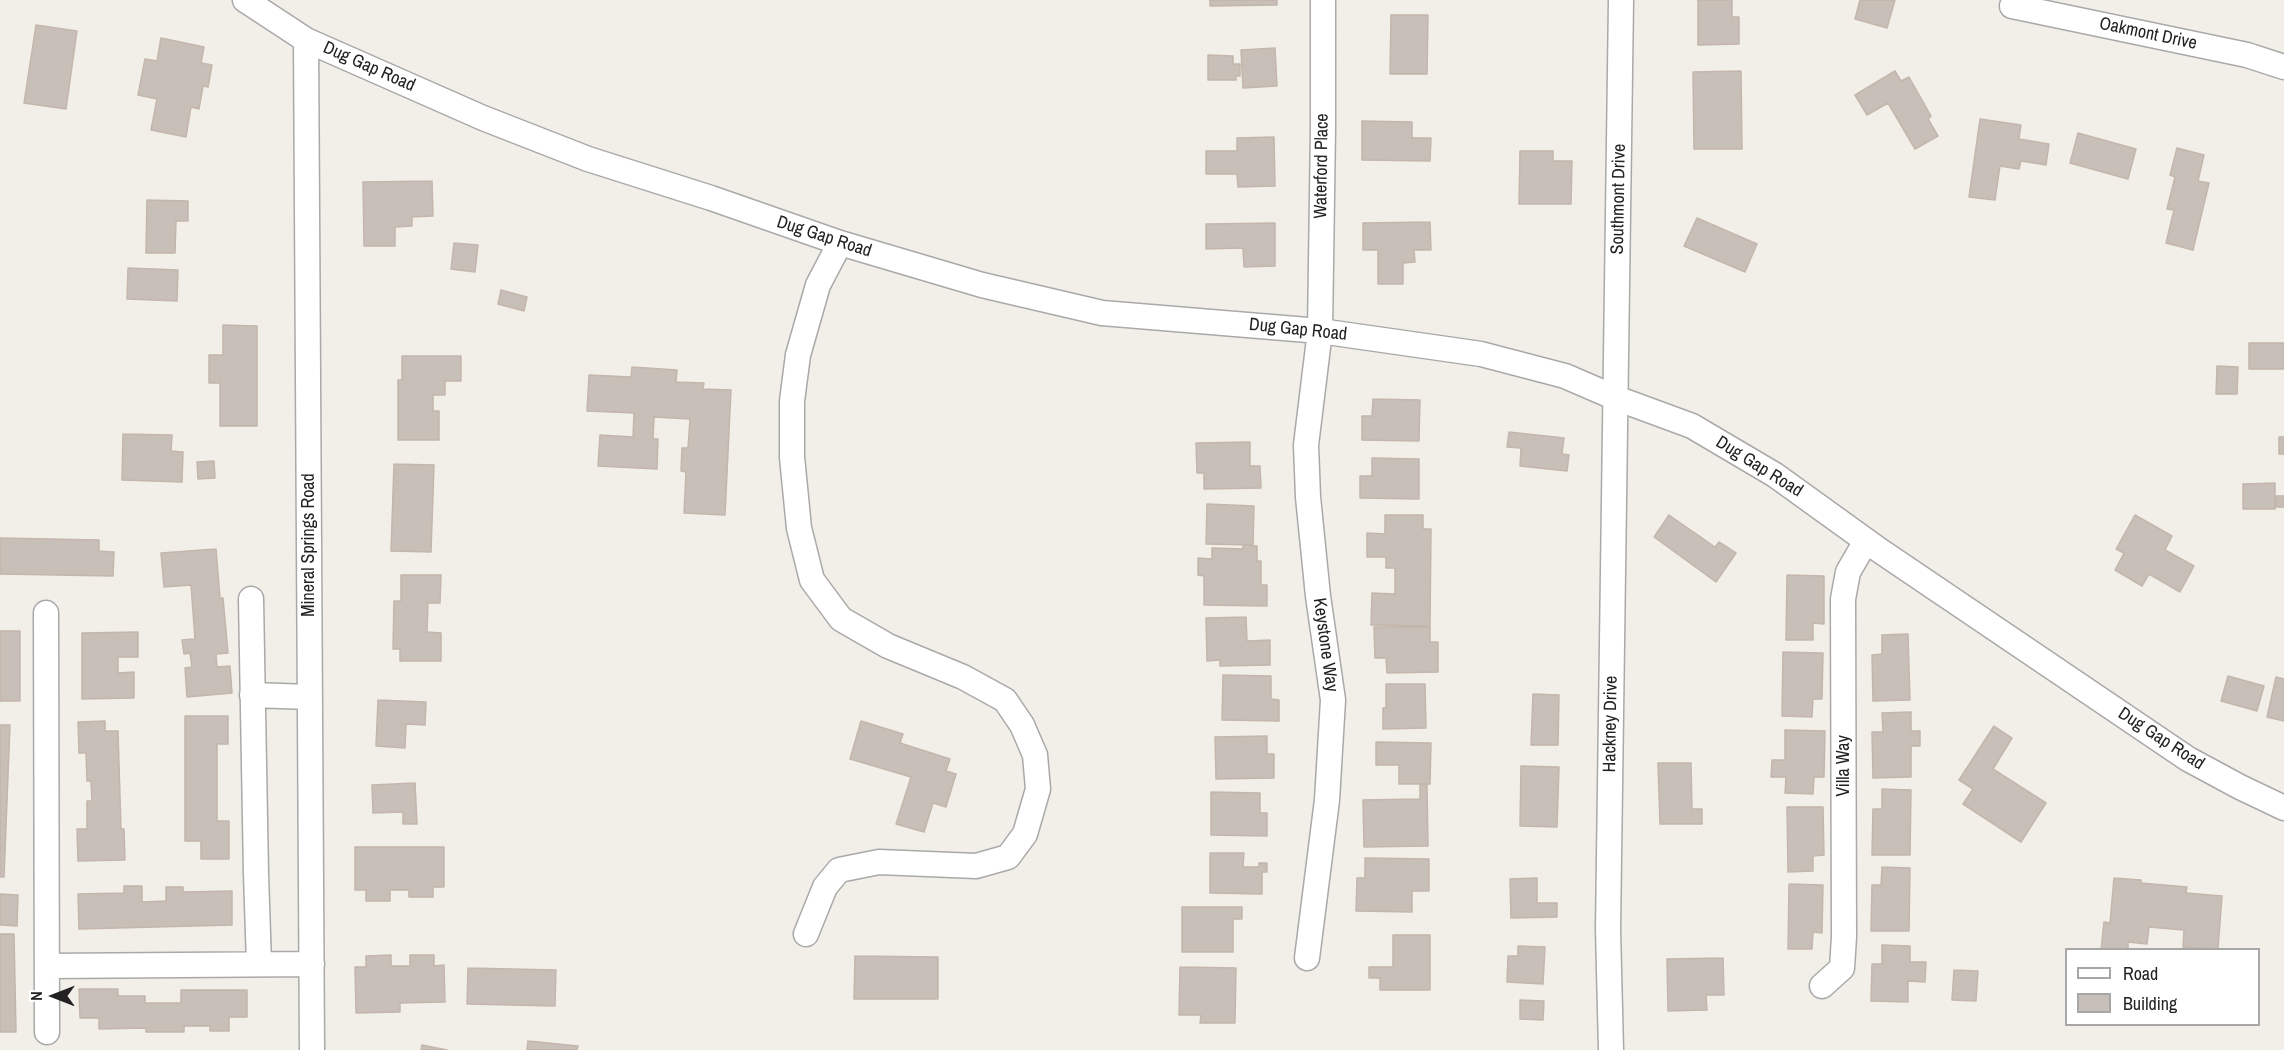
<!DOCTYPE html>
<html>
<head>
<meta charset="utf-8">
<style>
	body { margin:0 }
	#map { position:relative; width:2284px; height:1050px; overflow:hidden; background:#f2efe9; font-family:"Archivo Narrow",sans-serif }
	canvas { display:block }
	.legend { position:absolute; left:2065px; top:948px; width:195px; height:78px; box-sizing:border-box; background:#fff; border:2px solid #a7a7a7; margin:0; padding:8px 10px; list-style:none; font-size:18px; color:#222 }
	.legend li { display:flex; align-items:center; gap:12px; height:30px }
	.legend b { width:30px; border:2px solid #a7a7a7 }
	.north { position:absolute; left:24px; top:966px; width:60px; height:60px; -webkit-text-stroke:4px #fff; paint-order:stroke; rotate:270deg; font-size:16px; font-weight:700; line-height:24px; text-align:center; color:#222 }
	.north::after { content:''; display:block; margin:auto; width:21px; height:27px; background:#222; clip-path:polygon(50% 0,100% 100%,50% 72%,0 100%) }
</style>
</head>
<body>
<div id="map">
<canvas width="2284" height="1050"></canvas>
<ul class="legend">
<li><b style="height:8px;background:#fff"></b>Road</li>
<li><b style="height:16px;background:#c7bfb8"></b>Building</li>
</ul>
<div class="north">N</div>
</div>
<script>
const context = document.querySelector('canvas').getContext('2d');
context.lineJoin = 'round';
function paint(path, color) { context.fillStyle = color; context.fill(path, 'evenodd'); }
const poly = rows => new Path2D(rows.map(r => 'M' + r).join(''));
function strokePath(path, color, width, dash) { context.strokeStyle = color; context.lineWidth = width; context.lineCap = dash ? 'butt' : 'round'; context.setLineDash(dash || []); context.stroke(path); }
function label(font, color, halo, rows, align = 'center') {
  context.font = font + ' "Archivo Narrow",sans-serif'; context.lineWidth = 4.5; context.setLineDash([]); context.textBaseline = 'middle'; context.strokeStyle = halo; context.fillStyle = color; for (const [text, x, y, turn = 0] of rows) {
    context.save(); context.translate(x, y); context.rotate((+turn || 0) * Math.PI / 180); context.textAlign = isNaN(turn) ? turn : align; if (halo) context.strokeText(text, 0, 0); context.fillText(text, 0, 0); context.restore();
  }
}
const building = poly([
	[1210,0,1277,0,1277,5,1210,6,1210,0],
	[1698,0,1732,0,1732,17,1739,17,1739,44,1698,45,1698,0],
	[1860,0,1895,0,1887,28,1855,19,1860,0],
	[1391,15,1428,15,1427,74,1390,74,1391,15],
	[36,25,77,31,66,109,24,103,36,25],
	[161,38,204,47,201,63,212,65,208,87,203,86,199,109,191,107,186,137,151,130,157,99,138,95,145,59,157,61,161,38],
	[1275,48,1277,86,1243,88,1241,50,1275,48],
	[1208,55,1233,56,1233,64,1240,64,1240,76,1236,76,1236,80,1208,80,1208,55],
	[1741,71,1742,149,1694,149,1693,72,1741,71],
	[1895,71,1901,81,1909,77,1931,116,1928,119,1938,136,1915,149,1888,103,1867,115,1855,95,1895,71],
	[1980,119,2021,125,2019,139,2049,144,2046,165,2021,161,2019,169,2000,166,1995,200,1969,197,1980,119],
	[1362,121,1412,122,1412,138,1431,138,1430,161,1362,160,1362,121],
	[2078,133,2136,149,2128,179,2070,163,2078,133],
	[1274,137,1275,186,1238,187,1237,174,1206,174,1206,151,1237,151,1237,138,1274,137],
	[2177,148,2204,155,2198,181,2209,183,2193,250,2166,243,2174,210,2167,209,2175,177,2170,175,2177,148],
	[1520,151,1553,151,1553,161,1572,161,1571,204,1519,204,1520,151],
	[432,181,433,216,412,217,412,226,395,227,395,246,364,246,363,182,432,181],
	[147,200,188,201,188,221,176,221,175,253,146,253,147,200],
	[1697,218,1757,244,1745,272,1684,246,1697,218],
	[1430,222,1431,250,1414,250,1415,262,1403,263,1403,284,1378,284,1378,250,1363,250,1363,223,1430,222],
	[1275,223,1275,266,1244,267,1243,248,1206,249,1206,224,1275,223],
	[454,243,478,245,475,272,451,269,454,243],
	[128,268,178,270,177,301,127,299,128,268],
	[501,290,527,297,524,311,498,304,501,290],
	[223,325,257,326,257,426,220,426,220,383,209,383,209,355,223,355,223,325],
	[2249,343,2284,343,2284,369,2249,369,2249,343],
	[402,356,461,356,461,381,445,381,445,395,433,395,433,411,439,411,439,440,398,440,398,380,402,380,402,356],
	[2217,366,2238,367,2237,394,2216,394,2217,366],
	[632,367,677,370,676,382,704,383,703,389,731,390,725,515,684,513,686,472,681,471,682,448,688,448,690,419,654,417,653,439,658,439,657,469,598,466,600,435,633,437,634,413,587,411,589,375,631,377,632,367],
	[1373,399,1420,400,1419,441,1362,440,1362,416,1372,416,1373,399],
	[1509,432,1564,438,1562,454,1569,455,1567,471,1520,466,1521,448,1507,447,1509,432],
	[123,434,172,435,171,451,183,452,182,482,122,480,123,434],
	[2279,437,2284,437,2284,454,2279,454,2279,437],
	[1250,442,1250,466,1260,466,1261,488,1204,489,1204,473,1197,473,1196,443,1250,442],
	[1372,458,1419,459,1419,499,1360,498,1360,476,1372,476,1372,458],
	[214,461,215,478,198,479,197,462,214,461],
	[394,464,434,465,431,552,391,551,394,464],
	[2275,483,2275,509,2243,509,2243,484,2275,483],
	[2276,496,2284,496,2284,507,2276,507,2276,496],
	[1207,504,1254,506,1253,545,1206,544,1207,504],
	[1385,515,1423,515,1423,529,1431,529,1430,626,1371,625,1372,593,1395,594,1395,568,1386,568,1386,557,1367,557,1367,533,1385,534,1385,515],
	[1669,515,1715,547,1719,542,1736,553,1716,582,1654,537,1669,515],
	[2135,515,2172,536,2165,550,2194,566,2180,592,2149,574,2142,586,2115,570,2124,553,2116,549,2135,515],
	[0,538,99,540,99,551,114,552,113,576,0,574,0,538],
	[1243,545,1257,546,1257,561,1261,561,1261,585,1267,585,1267,606,1204,605,1204,576,1198,575,1198,558,1212,559,1212,548,1243,549,1243,545],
	[216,549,220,598,223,598,228,653,216,654,217,667,230,666,232,693,187,697,185,668,192,667,190,653,184,654,182,640,195,639,191,585,164,587,161,553,216,549],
	[401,575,441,575,440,603,428,603,427,632,441,633,441,661,400,661,400,649,393,649,394,601,401,601,401,575],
	[1787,575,1824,576,1824,624,1813,623,1813,640,1786,640,1787,575],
	[1246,617,1247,641,1270,640,1270,665,1220,666,1220,660,1207,661,1206,618,1246,617],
	[1374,627,1430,627,1430,642,1438,642,1438,672,1387,673,1386,658,1375,658,1374,627],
	[0,631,20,631,20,701,0,701,0,631],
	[138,632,138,657,118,657,118,673,134,672,134,698,82,699,82,633,138,632],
	[1908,634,1910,700,1873,701,1872,655,1882,654,1882,635,1908,634],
	[1783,652,1823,653,1822,699,1813,699,1812,717,1782,716,1783,652],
	[1223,675,1271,676,1271,699,1279,700,1279,721,1222,720,1223,675],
	[2228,676,2264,686,2257,711,2221,701,2228,676],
	[2276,677,2284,679,2284,721,2267,717,2276,677],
	[1386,684,1425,684,1426,728,1383,729,1383,708,1386,708,1386,684],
	[1533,694,1559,695,1558,745,1531,745,1533,694],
	[378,700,426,702,425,725,406,724,405,748,376,746,378,700],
	[1911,712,1911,731,1920,731,1920,746,1911,746,1911,777,1873,778,1872,732,1883,732,1882,713,1911,712],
	[185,716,228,716,228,744,217,744,217,821,229,821,229,859,201,859,201,841,185,841,185,716],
	[105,721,105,731,118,731,121,829,124,829,125,860,78,861,77,829,87,829,87,801,92,801,91,781,87,781,86,753,79,753,78,722,105,721],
	[861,721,903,734,900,743,950,759,946,771,956,774,946,807,933,803,924,832,896,824,911,777,850,759,861,721],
	[0,725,10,725,4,877,0,877,0,725],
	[1994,726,2012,738,1993,769,2046,803,2021,842,1963,804,1973,789,1959,780,1994,726],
	[1785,730,1825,731,1824,777,1814,777,1813,794,1785,793,1786,777,1771,777,1772,760,1785,760,1785,730],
	[1267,736,1267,754,1274,754,1274,778,1216,779,1215,737,1267,736],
	[1376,742,1431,743,1430,784,1399,784,1399,765,1376,765,1376,742],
	[1658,763,1691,763,1692,809,1702,809,1702,824,1660,824,1658,763],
	[1521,766,1559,767,1557,827,1520,826,1521,766],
	[415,783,417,824,403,824,403,812,373,813,372,785,415,783],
	[1420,785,1427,785,1428,846,1364,847,1363,800,1420,799,1420,785],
	[1882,789,1911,790,1910,855,1872,855,1873,809,1882,809,1882,789],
	[1211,792,1260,793,1260,813,1267,813,1267,836,1211,835,1211,792],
	[1787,807,1823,807,1824,855,1813,856,1813,871,1788,872,1787,807],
	[355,847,444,847,444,887,433,887,433,897,409,897,409,890,390,890,390,901,366,901,366,890,355,890,355,847],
	[1210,853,1244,853,1243,867,1259,867,1259,863,1267,863,1267,872,1262,872,1262,894,1210,893,1210,853],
	[1365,858,1429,859,1429,891,1412,891,1412,912,1356,911,1357,878,1365,878,1365,858],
	[1882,867,1910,868,1909,931,1871,931,1872,885,1881,885,1882,867],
	[1537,878,1537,903,1557,903,1557,917,1511,918,1510,879,1537,878],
	[2114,878,2141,880,2141,883,2187,887,2186,893,2222,896,2218,949,2183,947,2184,930,2149,927,2147,944,2128,942,2128,950,2101,950,2104,922,2110,923,2114,878],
	[1789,884,1823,885,1822,933,1813,932,1812,949,1788,949,1789,884],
	[124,886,142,886,142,902,166,901,166,887,183,887,183,892,232,891,232,925,79,929,78,894,124,893,124,886],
	[0,894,18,895,17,926,0,925,0,894],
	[1182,907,1242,907,1242,919,1233,919,1233,952,1182,952,1182,907],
	[0,934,14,934,16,1032,0,1032,0,934],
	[1393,935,1430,935,1430,990,1380,990,1380,978,1369,978,1369,967,1393,967,1393,935],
	[1882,945,1910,946,1910,962,1926,962,1925,982,1908,981,1908,1002,1871,1001,1872,964,1882,964,1882,945],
	[1518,946,1545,947,1543,984,1507,982,1508,956,1518,956,1518,946],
	[391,955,391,966,410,966,410,955,434,955,434,966,444,965,445,1002,400,1003,400,1012,356,1013,355,967,366,967,366,956,391,955],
	[855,956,938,957,938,999,854,999,855,956],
	[1723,958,1724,995,1706,995,1707,1010,1668,1011,1667,959,1723,958],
	[1180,967,1236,968,1235,1023,1200,1023,1201,1015,1179,1015,1180,967],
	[468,968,556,970,555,1006,467,1004,468,968],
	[1954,970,1978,971,1976,1001,1952,1000,1954,970],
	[79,989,118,989,118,996,145,996,145,1003,181,1003,181,990,247,990,247,1017,229,1017,229,1031,210,1031,210,1026,184,1026,184,1032,146,1032,146,1028,99,1029,99,1018,80,1018,79,989],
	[1520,1000,1544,1001,1543,1020,1520,1019,1520,1000],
	[528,1041,578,1046,577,1050,527,1050,528,1041],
	[422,1045,447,1050,421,1050,422,1045]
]);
paint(building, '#c7bfb8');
strokePath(building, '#c4b6ab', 1.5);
const minor = poly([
	[245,0,306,40,483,118,588,159,711,198,840,243,982,285,1102,313,1320,331,1481,354,1565,376,1616,398,1692,426,1775,475,1879,550,2188,759,2240,787,2284,808],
	[2012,6,2247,55,2284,67],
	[306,40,312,1050],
	[251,599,256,874,259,964],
	[46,613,47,1032],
	[252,695,310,697],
	[806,934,825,887,839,870,879,862,976,866,1008,857,1025,834,1038,789,1035,755,1022,725,1005,700,963,677,888,646,841,619,812,580,799,528,792,457,792,401,798,355,818,285,840,243],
	[1307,958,1327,800,1333,700,1318,596,1308,497,1306,445,1320,331,1323,128,1323,0],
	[47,966,312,964],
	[1822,986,1842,968,1844,937,1843,599,1848,572,1866,541],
	[1611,1050,1608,929,1621,0]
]);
strokePath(minor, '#a9a9a9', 27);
strokePath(minor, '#fff', 24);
label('18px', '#222', '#fff', [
	["Oakmont Drive",2148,34,12],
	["Dug Gap Road",369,67,24],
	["Waterford Place",1322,166,-89],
	["Southmont Drive",1619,199,-89],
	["Dug Gap Road",824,237,18],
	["Dug Gap Road",1298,330,6],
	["Dug Gap Road",1759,467,32],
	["Mineral Springs Road",309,545,-90],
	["Keystone Way",1325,645,82],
	["Hackney Drive",1611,724,-89],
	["Dug Gap Road",2161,739,33],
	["Villa Way",1844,766,-90]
]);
</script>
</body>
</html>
